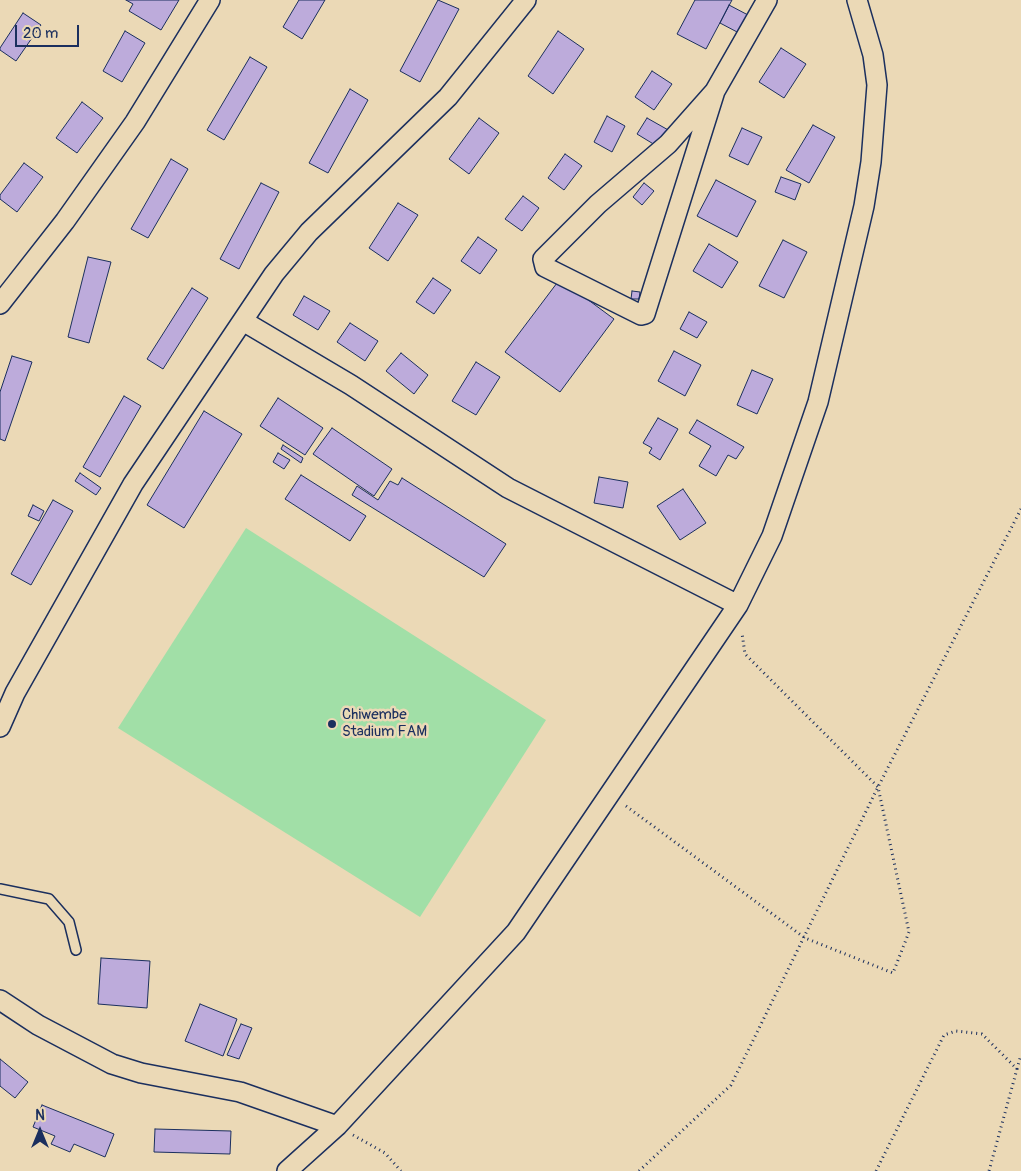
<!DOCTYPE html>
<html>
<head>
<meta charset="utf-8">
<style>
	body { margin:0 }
	#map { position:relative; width:1021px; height:1171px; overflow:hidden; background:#ebd9b6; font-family:Pangolin,sans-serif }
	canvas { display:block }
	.north { position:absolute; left:15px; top:1106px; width:50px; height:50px; -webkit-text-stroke:4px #ebd9b6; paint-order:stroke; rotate:0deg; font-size:14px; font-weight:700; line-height:20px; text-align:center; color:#1b2f5e }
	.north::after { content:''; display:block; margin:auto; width:18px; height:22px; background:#1b2f5e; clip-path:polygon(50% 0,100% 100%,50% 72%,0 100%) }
	.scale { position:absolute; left:15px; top:25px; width:64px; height:22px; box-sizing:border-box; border:2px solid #1b2f5e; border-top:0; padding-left:6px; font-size:15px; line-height:18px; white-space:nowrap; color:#1b2f5e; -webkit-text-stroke:4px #ebd9b6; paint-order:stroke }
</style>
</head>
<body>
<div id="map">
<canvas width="1021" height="1171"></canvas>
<div class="north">N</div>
<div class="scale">20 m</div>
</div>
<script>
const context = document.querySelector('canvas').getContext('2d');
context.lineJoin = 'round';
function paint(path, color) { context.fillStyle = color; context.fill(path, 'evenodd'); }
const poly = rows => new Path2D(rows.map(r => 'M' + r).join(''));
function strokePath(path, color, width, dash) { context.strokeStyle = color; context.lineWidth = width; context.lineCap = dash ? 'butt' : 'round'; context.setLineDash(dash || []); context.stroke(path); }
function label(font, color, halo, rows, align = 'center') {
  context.font = font + ' Pangolin,sans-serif'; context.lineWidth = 5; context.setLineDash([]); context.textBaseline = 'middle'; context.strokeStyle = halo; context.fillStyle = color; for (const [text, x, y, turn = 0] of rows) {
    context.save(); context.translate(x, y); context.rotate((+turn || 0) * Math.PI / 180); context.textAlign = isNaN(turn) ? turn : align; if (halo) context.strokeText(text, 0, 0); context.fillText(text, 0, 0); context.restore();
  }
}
paint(poly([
	[246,528,546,720,420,917,118,728]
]), '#a1dfa7');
const building = poly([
	[126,0,179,0,161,30,129,11,133,4,126,0],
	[299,0,325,0,302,39,283,27,299,0],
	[438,0,459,9,420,82,400,71,438,0],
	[695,0,732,0,706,49,677,34,695,0],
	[729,5,748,15,739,33,720,23,729,5],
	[23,13,41,25,16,61,0,50,0,48,23,13],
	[125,31,145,43,122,82,103,71,125,31],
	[558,31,584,49,553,94,528,76,558,31],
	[781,48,806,64,784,98,759,82,781,48],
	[250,57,267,67,224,140,207,130,250,57],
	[652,71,672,84,654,110,635,97,652,71],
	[350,89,368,100,328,173,309,163,350,89],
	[82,102,103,118,77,153,56,138,82,102],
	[607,116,625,126,612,152,594,142,607,116],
	[479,118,499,133,469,174,449,159,479,118],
	[647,118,670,131,660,148,637,134,647,118],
	[813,125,835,137,809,183,786,170,813,125],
	[742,128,762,137,748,165,729,156,742,128],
	[565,154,582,166,564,190,548,178,565,154],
	[171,159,188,169,148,238,131,229,171,159],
	[24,163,43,177,17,212,0,199,0,195,24,163],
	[781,177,801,184,795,200,775,192,781,177],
	[716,180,756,201,737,237,697,216,716,180],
	[261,183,279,192,239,269,220,259,261,183],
	[644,183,654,191,642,205,633,197,644,183],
	[523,196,539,208,522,231,505,219,523,196],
	[398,203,418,215,388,261,369,248,398,203],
	[478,237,497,250,480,274,461,261,478,237],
	[783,240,807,252,784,298,759,286,783,240],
	[709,244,738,262,722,288,693,271,709,244],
	[88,257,111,262,89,343,68,337,88,257],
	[433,278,451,290,434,314,416,302,433,278],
	[560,279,614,319,560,392,505,352,560,279],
	[192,288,208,298,163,369,147,359,192,288],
	[632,291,640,292,639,299,631,299,632,291],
	[304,296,330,311,318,330,293,315,304,296],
	[689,312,707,322,697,338,680,329,689,312],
	[350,323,378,341,365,361,337,342,350,323],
	[674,351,701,365,685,396,658,381,674,351],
	[401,353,428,375,414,394,386,371,401,353],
	[12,356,32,362,5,441,0,439,0,392,12,356],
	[476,362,500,377,476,415,452,401,476,362],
	[752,370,773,379,757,414,737,405,752,370],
	[124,396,141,406,100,477,83,467,124,396],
	[278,398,323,428,305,455,260,426,278,398],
	[204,411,242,434,184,528,147,505,204,411],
	[658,418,678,429,660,460,649,453,652,448,643,443,658,418],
	[697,420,744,447,736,459,728,455,716,476,699,466,711,446,689,433,697,420],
	[332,428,392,469,374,496,313,454,332,428],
	[283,445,303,458,301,463,281,449,283,445],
	[278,453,290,460,284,469,273,462,278,453],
	[80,473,101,488,96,495,75,481,80,473],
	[301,475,366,516,350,541,285,499,301,475],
	[599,477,628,482,623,508,594,503,599,477],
	[402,478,506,544,484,577,352,495,357,486,378,500,390,481,398,485,402,478],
	[683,489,706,523,680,540,657,506,683,489],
	[53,500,73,511,31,585,11,574,53,500],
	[33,505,44,511,39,521,28,516,33,505],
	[101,958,150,961,147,1008,98,1004,101,958],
	[200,1004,237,1019,223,1056,185,1041,200,1004],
	[241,1024,252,1028,239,1059,227,1055,241,1024],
	[0,1059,28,1082,15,1098,0,1086,0,1059],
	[42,1105,114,1134,105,1157,74,1144,70,1152,51,1144,55,1136,33,1127,42,1105],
	[155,1129,231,1131,230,1154,154,1152,155,1129]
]);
paint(building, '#bdabdb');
strokePath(building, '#1b2f5e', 1);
const service = poly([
	[0,889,49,899,69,922,76,950]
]);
const minor = poly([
	[715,91,645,314,641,315,545,267,543,259,598,204,668,144,715,91,767,0],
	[0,304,65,221,135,122,210,0],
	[243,321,351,385,508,488,738,605],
	[0,727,15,693,133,484,274,274,309,232,448,97,526,0],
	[0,1000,38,1025,112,1064,141,1073,240,1092,337,1126],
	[287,1171,337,1126,516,932,738,605,772,536,818,402,864,206,871,162,877,85,873,55,857,0]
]);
strokePath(service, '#1b2f5e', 12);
strokePath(minor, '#1b2f5e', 22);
strokePath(poly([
	[626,806,805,938,893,973,909,932,878,787,745,654,742,633],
	[1017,1069,1021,1055],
	[353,1135,385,1153,401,1171],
	[639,1171,731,1085,878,787,1021,509],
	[876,1171,944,1035,956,1031,982,1034,1017,1069,989,1171]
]), '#1b2f5e', 3, [1, 4]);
strokePath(service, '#ebd9b6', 9);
strokePath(minor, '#ebd9b6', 19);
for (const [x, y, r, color] of [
	[332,724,5,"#1b2f5e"]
]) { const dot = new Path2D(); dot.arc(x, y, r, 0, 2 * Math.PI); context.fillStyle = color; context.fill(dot); strokePath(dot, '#ebd9b6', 2); }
label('15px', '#1b2f5e', '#ebd9b6', [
	["Chiwembe",342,715],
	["Stadium FAM",342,732]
], 'left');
</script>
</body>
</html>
